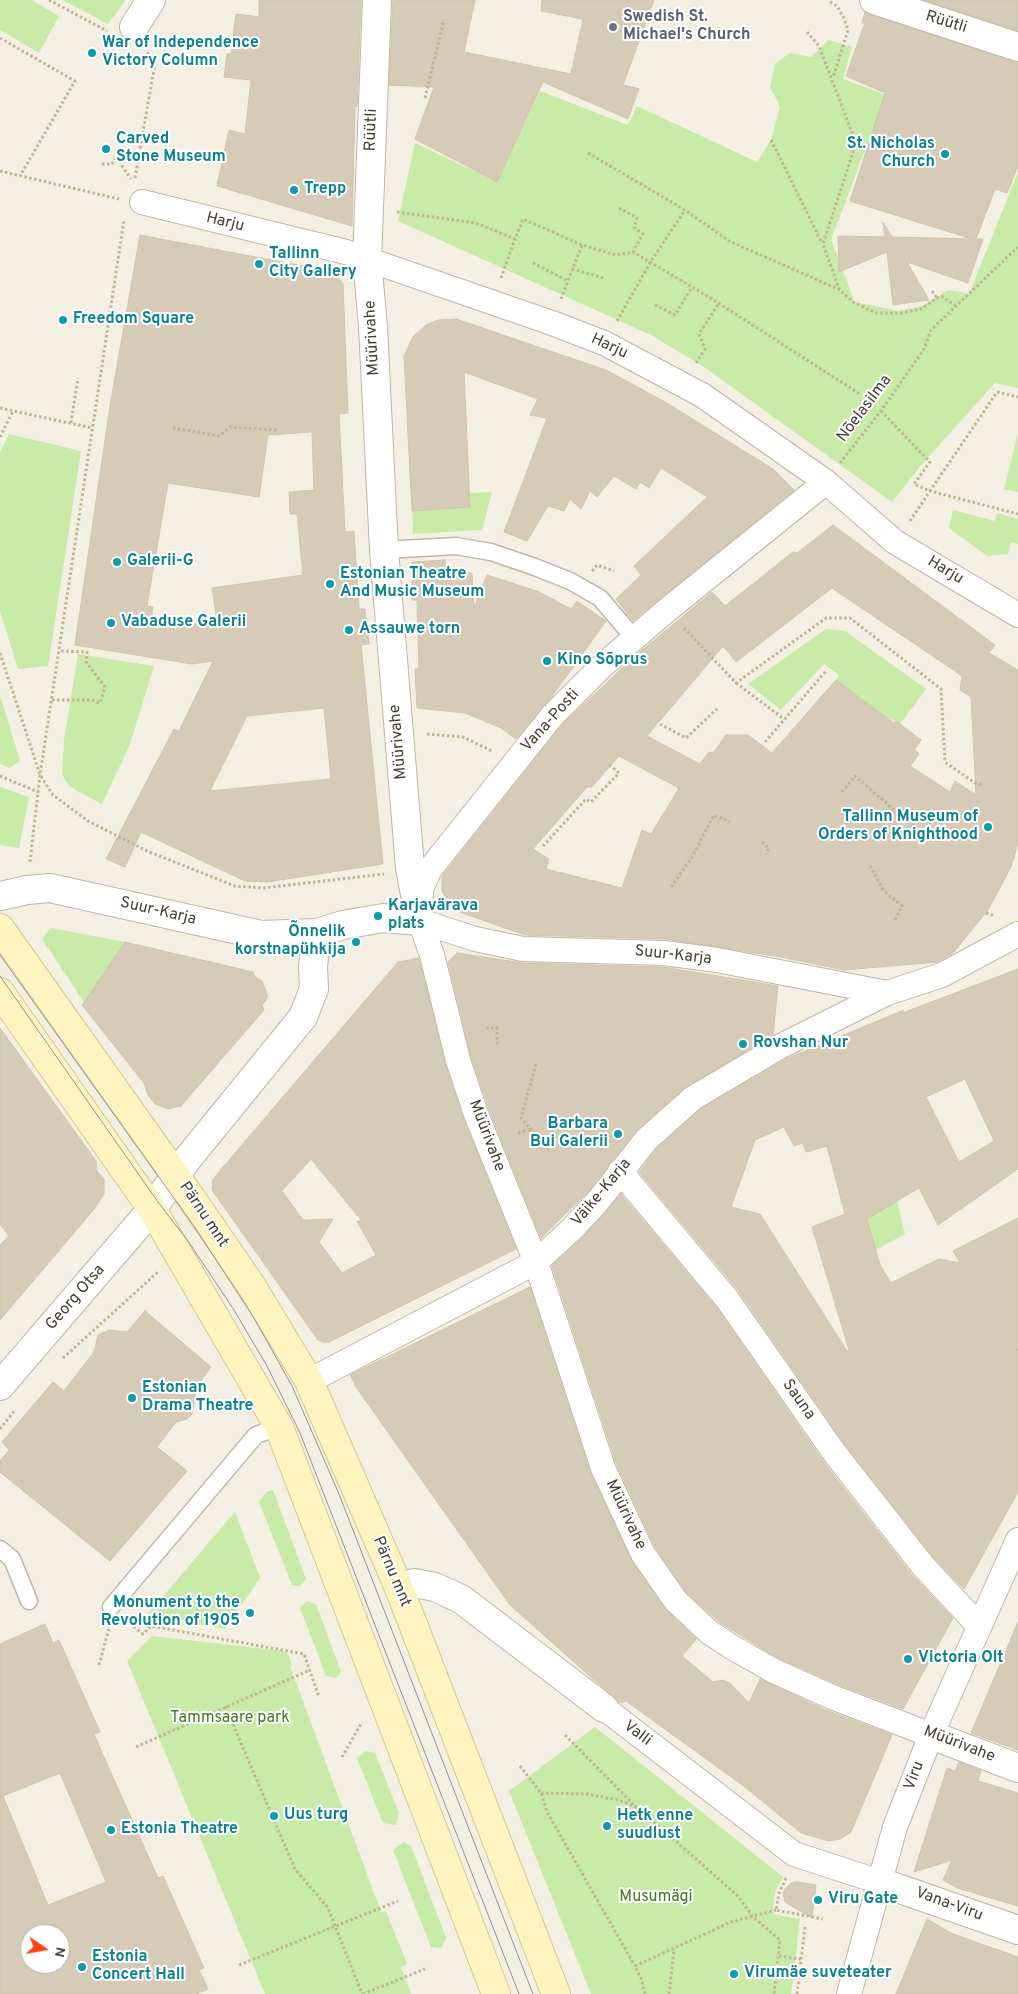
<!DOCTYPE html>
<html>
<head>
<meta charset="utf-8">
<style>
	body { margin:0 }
	#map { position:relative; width:1018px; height:1994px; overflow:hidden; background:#f3efe2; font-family:Overpass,sans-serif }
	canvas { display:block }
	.north { position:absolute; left:20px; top:1924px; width:50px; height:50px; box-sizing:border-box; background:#fff; border:1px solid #b5b2ad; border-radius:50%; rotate:102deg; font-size:14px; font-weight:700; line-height:20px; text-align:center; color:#453f32 }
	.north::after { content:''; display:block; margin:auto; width:18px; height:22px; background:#ff420d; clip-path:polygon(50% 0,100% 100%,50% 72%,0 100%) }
</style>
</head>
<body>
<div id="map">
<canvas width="1018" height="1994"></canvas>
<div class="north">N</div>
</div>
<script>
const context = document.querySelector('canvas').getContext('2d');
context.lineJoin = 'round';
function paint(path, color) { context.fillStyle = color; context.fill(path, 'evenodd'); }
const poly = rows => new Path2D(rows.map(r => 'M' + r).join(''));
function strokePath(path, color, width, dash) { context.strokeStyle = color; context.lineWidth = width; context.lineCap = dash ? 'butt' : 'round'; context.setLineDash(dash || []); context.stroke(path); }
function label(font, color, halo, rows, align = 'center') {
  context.font = font + ' Overpass,sans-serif'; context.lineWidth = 4; context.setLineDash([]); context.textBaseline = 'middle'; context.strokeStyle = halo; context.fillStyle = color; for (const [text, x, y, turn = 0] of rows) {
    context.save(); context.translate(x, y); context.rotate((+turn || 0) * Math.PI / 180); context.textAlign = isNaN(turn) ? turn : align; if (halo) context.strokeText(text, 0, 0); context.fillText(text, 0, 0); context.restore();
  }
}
paint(poly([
	[0,0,31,0,59,16,39,53,0,30],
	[62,0,126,0,108,24],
	[828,40,852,47,843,79,886,95,831,240,855,302,899,311,922,306,948,290,969,294,1018,172,1018,388,995,383,922,464,892,502,704,367,651,335,398,221,415,143,497,182,540,91,628,125,637,106,757,162,771,140,780,107,770,87,775,64,790,53,812,57],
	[1018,433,1018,492,1004,489],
	[9,434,81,451,48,666,18,669,0,611,0,453],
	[492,492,482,530,413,534,412,511,469,507,469,493],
	[953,510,995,521,997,513,1018,519,1018,544,1011,542,1008,554,987,556,949,528],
	[826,629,845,631,926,689,900,724,886,717,836,680,839,675,824,664,781,710,748,684],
	[78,654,154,666,130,744,102,804,77,791,66,782,62,774,64,740],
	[0,695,20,761,10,768,0,764],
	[0,787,29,797,19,848,0,845],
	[51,928,125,942,84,1002,42,939],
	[897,1201,905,1234,875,1250,867,1219],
	[273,1490,306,1579,300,1586,292,1585,259,1502,266,1492],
	[235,1512,260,1578,225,1629,147,1615],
	[307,1601,316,1604,341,1672,336,1678,326,1676,300,1608],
	[152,1636,284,1651,288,1654,292,1665,290,1666,381,1912,386,1911,407,1964,401,1967,411,1994,265,1994,127,1661],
	[595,1727,783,1877,775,1892,773,1911,776,1915,800,1919,791,1994,591,1994,509,1791],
	[365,1751,375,1753,399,1813,396,1825,383,1823,357,1758],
	[404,1842,411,1846,446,1938,441,1948,431,1947,393,1850]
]), '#c8eba7');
const building = poly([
	[259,0,361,0,357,107,355,106,352,226,217,186,229,130,245,134,251,80,224,77,227,54,231,54,236,14,259,17,259,0],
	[393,0,475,0,464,52,571,74,583,19,541,11,542,0,654,0,623,85,639,89,628,119,543,82,497,182,415,139,434,87,389,85,393,0],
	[924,0,1018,0,1018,31,924,0],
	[865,12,1018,62,1018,166,1007,193,995,189,976,239,983,239,968,283,907,262,929,300,893,305,887,252,839,272,838,236,885,237,883,222,892,237,972,239,850,201,885,93,846,76,865,23,862,23,865,12],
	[140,235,334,272,343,284,348,413,339,414,345,532,354,531,359,609,365,609,369,644,361,645,383,864,267,882,245,881,141,832,125,867,106,859,174,729,179,731,213,661,192,664,75,645,110,406,140,235],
	[312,432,314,490,289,492,290,514,297,514,303,575,212,588,217,621,180,626,151,621,153,607,147,606,168,483,259,497,268,435,312,432],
	[324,708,331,779,210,791,247,716,324,708],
	[456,319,606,370,667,403,773,469,794,490,633,621,616,599,641,575,634,566,707,497,661,468,649,488,640,482,636,489,614,476,597,497,590,491,581,509,570,499,564,511,548,506,527,541,504,532,547,418,530,415,538,399,464,372,470,507,412,511,404,356,413,337,426,325,438,320,456,319],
	[833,525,995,645,989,653,1018,670,1018,843,1011,867,988,910,953,953,937,962,844,970,781,957,666,939,525,935,451,909,442,891,442,876,562,725,634,657,712,592,725,606,793,552,797,553,833,525],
	[832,588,962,676,960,690,971,697,976,795,955,781,950,792,910,766,919,754,914,749,921,740,896,721,894,723,836,680,772,753,748,735,726,735,714,752,708,753,700,764,647,736,723,646,736,662,832,588],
	[619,756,679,788,651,834,642,830,622,888,546,869,549,859,533,849,588,786,591,788,619,756],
	[445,560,446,570,472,573,474,608,487,575,539,592,571,609,577,601,606,621,553,695,516,739,501,728,465,713,417,708,415,669,419,669,417,600,412,600,412,562,445,560],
	[125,942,253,972,255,977,262,981,268,997,262,1005,264,1010,181,1106,168,1109,155,1104,148,1095,144,1083,82,1005,125,942],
	[457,953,523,963,663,967,778,986,773,1035,684,1088,637,1130,588,1192,541,1238,489,1109,471,1056,448,962,457,953],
	[419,958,445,1063,463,1118,516,1249,329,1342,323,1342,318,1340,212,1190,213,1179,398,962,419,958],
	[311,1159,362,1221,357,1221,376,1255,342,1273,319,1242,333,1219,303,1220,282,1191,311,1159],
	[1018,969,1018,1169,938,1225,919,1188,867,1219,880,1265,891,1283,939,1259,960,1263,953,1251,1018,1218,1018,1492,964,1589,934,1558,847,1447,738,1290,639,1172,656,1149,701,1109,788,1058,904,1010,900,1014,1018,969],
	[965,1079,994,1141,959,1162,926,1097,965,1079],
	[784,1127,794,1146,803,1143,806,1152,827,1146,845,1214,812,1227,849,1350,847,1351,760,1214,731,1207,755,1140,784,1127],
	[0,1028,96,1161,97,1171,104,1179,104,1194,95,1208,0,1320,0,1245,9,1236,0,1224,0,1028],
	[621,1194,716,1307,825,1464,913,1576,953,1618,903,1709,837,1684,780,1659,730,1629,718,1621,686,1592,655,1547,616,1463,552,1266,582,1238,621,1194],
	[530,1287,590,1472,631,1560,665,1609,696,1639,682,1656,713,1682,723,1680,730,1683,749,1703,760,1679,826,1710,892,1735,851,1832,840,1839,829,1841,801,1833,745,1787,626,1701,620,1703,510,1605,356,1387,350,1375,530,1287],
	[145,1311,211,1367,197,1386,192,1414,187,1419,176,1422,157,1447,187,1471,110,1561,0,1472,0,1461,9,1450,2,1442,53,1382,64,1391,94,1352,98,1335,109,1330,127,1332,145,1311],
	[1018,1622,1018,1750,971,1733,1018,1622],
	[45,1624,53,1643,59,1640,100,1732,94,1734,103,1755,158,1878,163,1876,204,1968,199,1970,208,1989,196,1994,0,1994,0,1644,45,1624],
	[60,1773,106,1882,48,1905,3,1796,60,1773],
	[30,1934,60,1934,60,1964,30,1964,30,1934],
	[959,1762,981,1771,978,1781,1018,1793,1018,1906,957,1888,943,1880,952,1860,914,1872,947,1768,955,1771,959,1762],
	[797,1882,816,1885,812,1918,785,1902,783,1893,785,1889,791,1883,797,1882],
	[927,1919,953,1934,1018,1957,1018,1994,896,1994,927,1919]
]);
paint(building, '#d5cbb7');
strokePath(building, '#d0c4aa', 1);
const service = poly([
	[384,550,456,546,491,552,535,567,570,581,600,598,634,638],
	[0,1549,12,1559,29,1601],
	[111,1607,256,1435,279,1427]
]);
const pedestrian = poly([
	[142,202,346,252,552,323,604,343,702,395,826,482,895,542,1018,615],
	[826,482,667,610,601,667,552,716,430,869,421,889,420,921,432,955,458,1060,476,1114,536,1262,603,1468,643,1554,676,1601,709,1632,730,1646,774,1671,832,1697,931,1735],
	[420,921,475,939,523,949,664,953,717,960,887,993,942,975,1018,934],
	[620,1171,727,1299,836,1455,924,1567,979,1626],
	[309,1381,536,1262,572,1229,598,1201,646,1140,693,1098,781,1046,887,993],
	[604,1708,794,1854,880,1882],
	[849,1994,895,1827,931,1735,1018,1540]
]);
const minor = poly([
	[874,0,1018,47],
	[134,27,151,0],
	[0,896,27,890,50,888,261,935,317,933,343,925,383,918,420,921,410,868,384,550,373,326,367,260,377,0],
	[0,1386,152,1209,185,1162,303,1017,314,989,313,966,317,933],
	[399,1588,414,1583,435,1587,461,1599,604,1708],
	[931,1735,1018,1768],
	[880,1882,1018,1930]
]);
const secondary = poly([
	[0,928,176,1176,251,1285,309,1381,399,1588,556,1994],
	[0,992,152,1209,279,1427,496,1994]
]);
strokePath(service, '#bfb7a4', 19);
strokePath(pedestrian, '#bfb7a4', 26);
strokePath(minor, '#bfb7a4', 30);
strokePath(secondary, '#d6c88e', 30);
strokePath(poly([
	[49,0,107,31],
	[830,2,837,6,844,18,848,30,833,78],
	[807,32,819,46,856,143,823,244,839,289,853,302,876,313,902,313,921,309,937,298,943,297,955,305],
	[0,38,75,81,20,176],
	[425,98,444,20],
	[771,140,822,243],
	[588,153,685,210,729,241,838,289],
	[102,164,112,164,117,155,124,159,122,166,131,179],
	[0,171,119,199],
	[135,178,156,58,145,52],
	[619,208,637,218,634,227,643,234,633,252],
	[397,212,476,223,515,239,523,219,582,245,616,255,633,252,709,297,860,394],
	[533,263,568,281],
	[572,269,604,278],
	[501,278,515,239],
	[932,291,937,298],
	[561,299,582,245],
	[655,305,675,315,692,287],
	[617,321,651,261,685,210],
	[696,363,705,349,699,334,719,303],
	[0,408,92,428],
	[881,411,930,462,914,484,930,491,997,392,1018,397],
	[71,423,78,378],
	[173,428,219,436,230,427,278,430],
	[0,437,13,411],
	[840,463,881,411,924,349,931,330,1018,247],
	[910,521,930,491,1018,514],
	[592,571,597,565,614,571],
	[684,628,736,683,826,618,850,618,941,689,945,762,975,783,983,785],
	[0,653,40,775,53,795,88,821,147,851,235,886,263,888,384,874],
	[736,683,784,719],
	[52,700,92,700,100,703,105,687,86,662,87,652,59,651],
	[660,724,686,738,718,708],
	[427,734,463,737,492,751],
	[765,742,826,671],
	[0,776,38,792],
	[842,792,855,776,914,827,908,841],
	[762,842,769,848,766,854],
	[543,846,586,799,591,802,619,773,608,763],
	[30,862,40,775,124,220],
	[870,866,884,891,902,906,894,922],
	[671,887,692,857,714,815,730,822],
	[986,913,995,916],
	[486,1028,497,1028,497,1044],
	[536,1064,521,1118,549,1149],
	[518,1133,531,1129],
	[1017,1349,1018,1350],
	[63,1358,158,1272],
	[0,1429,15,1410],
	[126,1620,143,1634,151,1626,304,1654,319,1697],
	[99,1665,109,1628],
	[225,1706,295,1869,328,1908,362,1994],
	[565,1735,635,1806],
	[136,1747,310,1670],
	[342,1757,362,1722],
	[520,1766,541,1793,547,1812,635,1966],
	[541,1793,587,1794,619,1800,636,1807,670,1836,738,1896,752,1916,780,1940,774,1994],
	[786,1878,779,1893,776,1910,823,1919],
	[779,1956,801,1959],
	[239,1965,398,1901],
	[363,1994,425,1969],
	[645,1994,641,1978,635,1966,731,1922,776,1910],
	[669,1994,674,1950],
	[797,1994,805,1927]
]), '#c1b595', 3, [2.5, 2.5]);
strokePath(service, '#fff', 16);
strokePath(pedestrian, '#fff', 24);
strokePath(minor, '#fff', 28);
strokePath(secondary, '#fff4c0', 28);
strokePath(poly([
	[0,955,196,1229,254,1318,292,1386,339,1494,533,1994],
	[0,976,158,1202,188,1241,234,1310,267,1366,300,1433,519,1994]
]), '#939393', 1);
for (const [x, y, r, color] of [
	[613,27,5,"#6b7280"],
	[92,53,5,"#0f9aa8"],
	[106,149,5,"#0f9aa8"],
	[945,154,5,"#0f9aa8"],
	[294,190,5,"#0f9aa8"],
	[259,264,5,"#0f9aa8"],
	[63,320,5,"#0f9aa8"],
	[117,562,5,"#0f9aa8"],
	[330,584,5,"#0f9aa8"],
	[111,623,5,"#0f9aa8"],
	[349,630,5,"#0f9aa8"],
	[547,661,5,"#0f9aa8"],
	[988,827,5,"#0f9aa8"],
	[378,916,5,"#0f9aa8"],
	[356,942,5,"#0f9aa8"],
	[743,1044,5,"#0f9aa8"],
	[618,1134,5,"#0f9aa8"],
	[132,1398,5,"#0f9aa8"],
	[250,1613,5,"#0f9aa8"],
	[908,1659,5,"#0f9aa8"],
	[274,1816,5,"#0f9aa8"],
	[607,1826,5,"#0f9aa8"],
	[111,1830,5,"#0f9aa8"],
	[818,1900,5,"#0f9aa8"],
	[82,1967,5,"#0f9aa8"],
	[734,1974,5,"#0f9aa8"]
]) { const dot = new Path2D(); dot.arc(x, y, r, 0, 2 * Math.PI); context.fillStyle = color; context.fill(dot); strokePath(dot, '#fff', 2); }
label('bold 16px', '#5b616d', '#fff', [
	["Swedish St.",623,18],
	["Michael's Church",623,36]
], 'left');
label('16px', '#453f32', '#fff', [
	["Rüütli",946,23,17],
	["Rüütli",372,130,-88],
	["Harju",225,223,14],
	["Müürivahe",373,338,-93],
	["Harju",609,347,25],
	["Nõelasilma",865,409,-53],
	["Harju",945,571,31],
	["Vana-Posti",551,721,-48],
	["Müürivahe",399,742,-95],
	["Suur-Karja",158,912,13],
	["Suur-Karja",673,956,6],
	["Müürivahe",486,1136,69],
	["Väike-Karja",602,1193,-50],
	["Pärnu mnt",203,1215,56],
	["Georg Otsa",76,1298,-49],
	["Sauna",798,1400,55],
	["Müürivahe",625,1515,65],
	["Pärnu mnt",391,1572,67],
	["Valli",637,1734,37],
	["Müürivahe",959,1745,21],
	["Viru",915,1776,-69],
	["Vana-Viru",949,1905,20]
]);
label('bold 16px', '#0d838f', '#fff', [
	["War of Independence",102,44],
	["Victory Column",102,62],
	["Carved",116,140],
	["Stone Museum",116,158],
	["St. Nicholas",935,145,"right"],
	["Church",935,163,"right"],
	["Trepp",304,190],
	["Tallinn",269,255],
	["City Gallery",269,273],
	["Freedom Square",73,320],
	["Galerii-G",127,562],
	["Estonian Theatre",340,575],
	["And Music Museum",340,593],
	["Vabaduse Galerii",121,623],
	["Assauwe torn",359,630],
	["Kino Sõprus",557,661],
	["Tallinn Museum of",978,818,"right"],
	["Orders of Knighthood",978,836,"right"],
	["Karjavärava",388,907],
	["plats",388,925],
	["Õnnelik",346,933,"right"],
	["korstnapühkija",346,951,"right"],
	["Rovshan Nur",753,1044],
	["Barbara",608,1125,"right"],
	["Bui Galerii",608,1143,"right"],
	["Estonian",142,1389],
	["Drama Theatre",142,1407],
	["Monument to the",240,1604,"right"],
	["Revolution of 1905",240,1622,"right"],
	["Victoria Olt",918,1659],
	["Uus turg",284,1816],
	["Hetk enne",617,1817],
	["suudlust",617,1835],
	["Estonia Theatre",121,1830],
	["Viru Gate",828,1900],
	["Estonia",92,1958],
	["Concert Hall",92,1976],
	["Virumäe suveteater",744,1974]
], 'left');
label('16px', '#3d7a22', '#fff', [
	["Tammsaare park",230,1719],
	["Musumägi",656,1898]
]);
</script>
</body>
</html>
